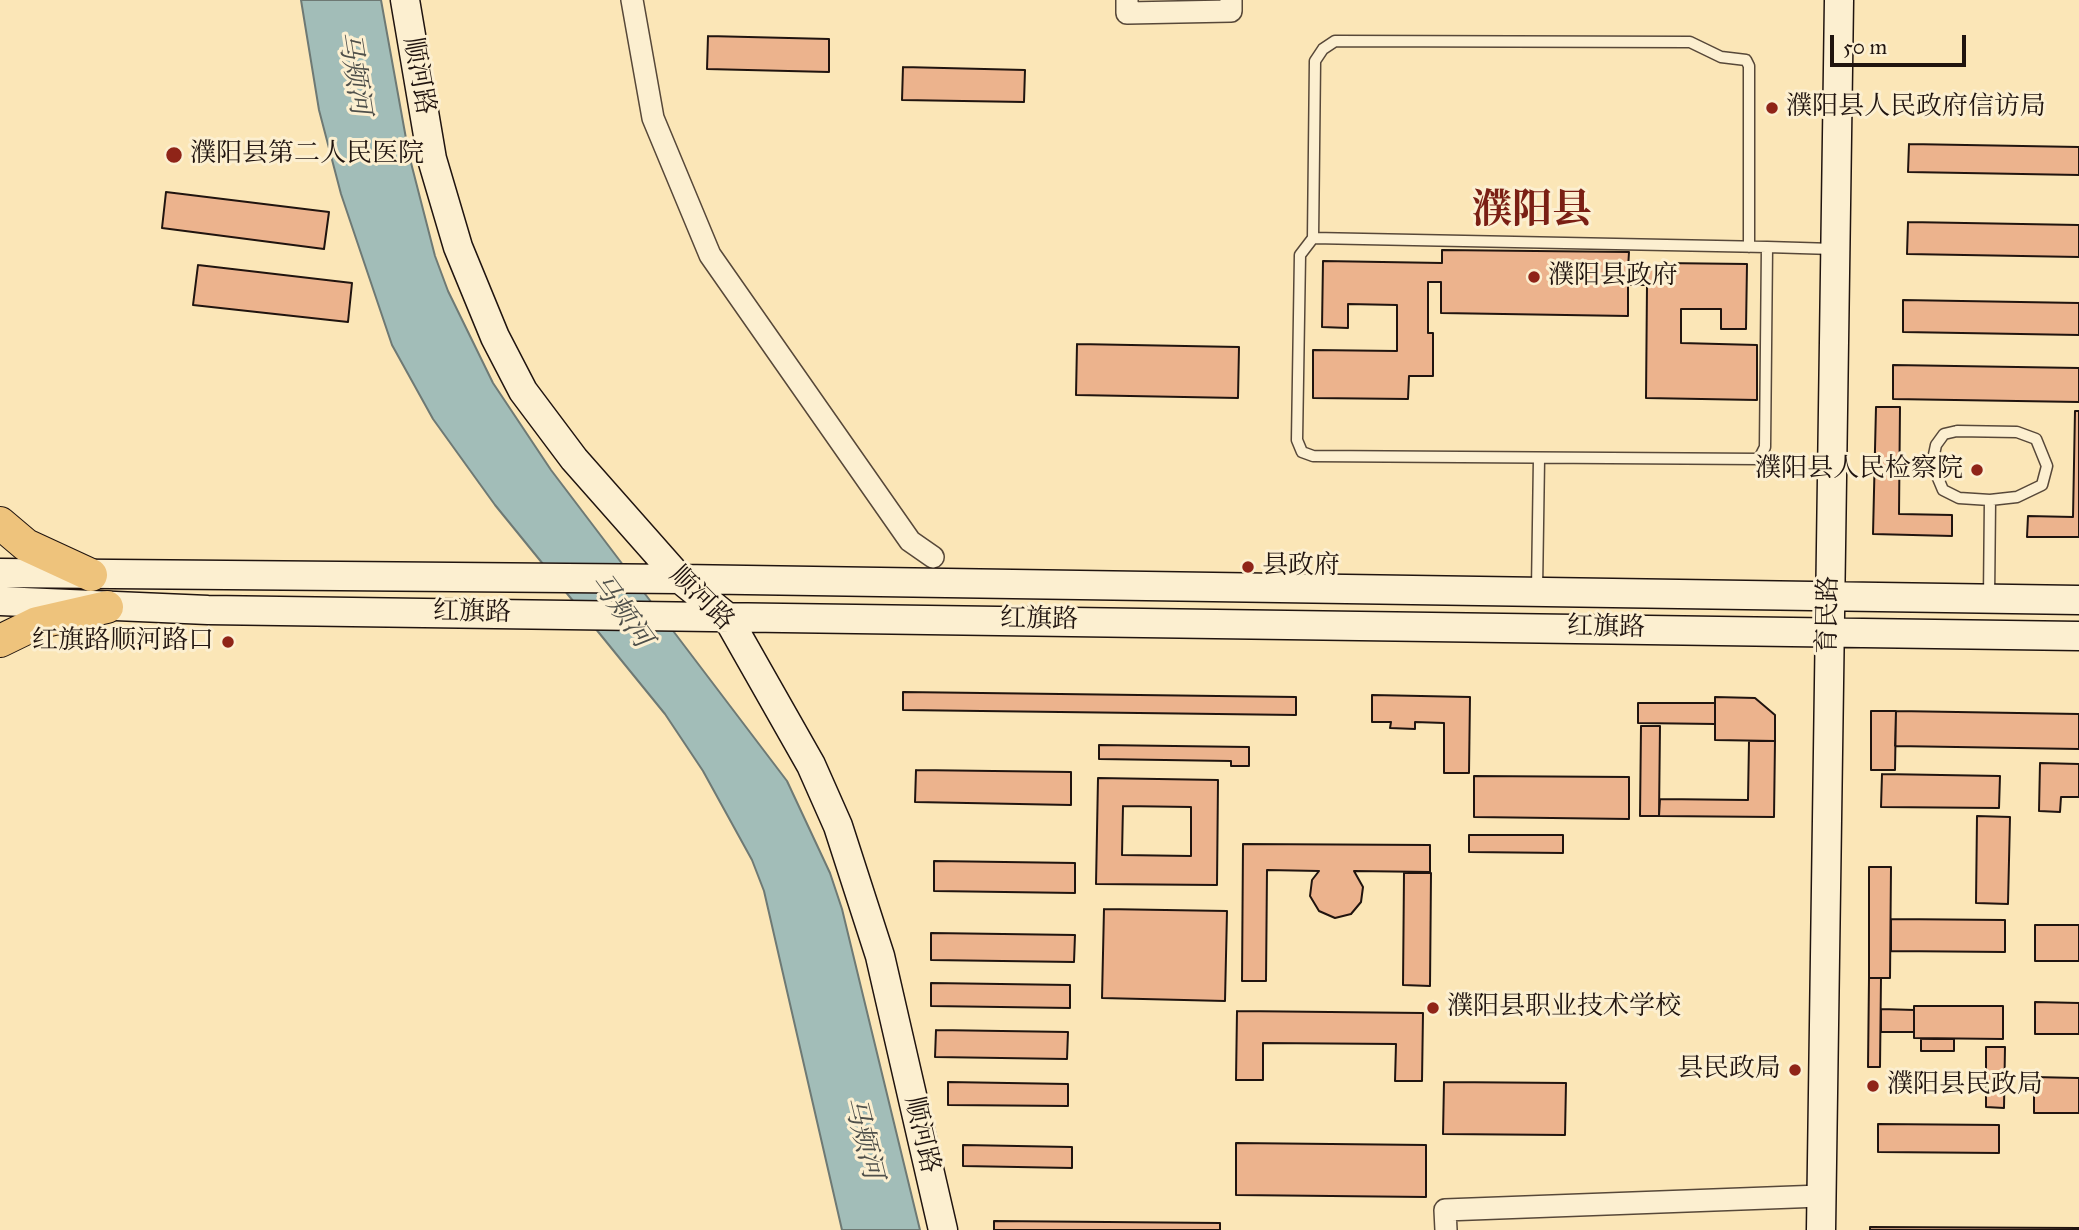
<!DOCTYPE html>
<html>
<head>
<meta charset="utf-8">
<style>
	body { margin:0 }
	#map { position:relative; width:2079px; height:1230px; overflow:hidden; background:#fbe6b7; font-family:"IM FELL Great Primer",serif }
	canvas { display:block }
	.scale { position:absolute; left:1830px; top:35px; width:136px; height:32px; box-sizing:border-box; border:4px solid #20140f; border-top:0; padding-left:9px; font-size:21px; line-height:24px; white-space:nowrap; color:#20140f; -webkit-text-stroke:5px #fcefd0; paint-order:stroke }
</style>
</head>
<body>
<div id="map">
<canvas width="2079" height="1230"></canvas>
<div class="scale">50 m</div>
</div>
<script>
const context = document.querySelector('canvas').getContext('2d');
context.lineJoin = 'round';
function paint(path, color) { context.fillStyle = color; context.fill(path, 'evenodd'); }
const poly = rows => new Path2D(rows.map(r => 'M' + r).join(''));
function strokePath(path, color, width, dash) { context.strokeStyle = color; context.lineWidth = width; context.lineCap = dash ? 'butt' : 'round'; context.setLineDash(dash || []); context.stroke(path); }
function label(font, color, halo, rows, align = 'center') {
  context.font = font + ' "IM FELL Great Primer","Noto Serif SC",serif'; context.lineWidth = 6; context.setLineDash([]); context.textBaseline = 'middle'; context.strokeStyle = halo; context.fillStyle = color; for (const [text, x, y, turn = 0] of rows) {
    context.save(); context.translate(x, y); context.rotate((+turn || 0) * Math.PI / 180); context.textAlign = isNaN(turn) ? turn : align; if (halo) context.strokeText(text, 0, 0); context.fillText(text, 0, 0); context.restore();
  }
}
const water = poly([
	[301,0,381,0,409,155,435,256,448,291,493,383,551,470,787,781,830,873,842,909,920,1230,842,1230,764,891,752,860,703,771,665,714,495,505,433,419,392,345,341,194,319,110,301,0]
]);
paint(water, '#a2bdb8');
strokePath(water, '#6e7974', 2);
const building = poly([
	[708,36,829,39,829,72,707,69,708,36],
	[903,67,1025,70,1024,102,902,100,903,67],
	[1909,144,2079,147,2079,175,1908,172,1909,144],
	[166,192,329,212,324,249,162,228,166,192],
	[1908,222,2079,225,2079,257,1907,254,1908,222],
	[1442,250,1629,252,1628,269,1660,269,1661,263,1747,264,1746,329,1721,329,1721,309,1681,309,1681,343,1757,345,1757,400,1646,398,1647,285,1628,285,1628,316,1441,313,1441,282,1428,282,1428,333,1433,333,1433,376,1409,376,1408,399,1313,398,1313,350,1397,351,1397,305,1348,304,1348,328,1322,327,1323,261,1442,263,1442,250],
	[198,265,352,283,348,322,193,305,198,265],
	[1903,300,2079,303,2079,335,1903,332,1903,300],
	[1077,344,1239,347,1238,398,1076,395,1077,344],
	[1893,365,2079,368,2079,402,1893,399,1893,365],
	[1876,407,1900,407,1899,514,1952,515,1952,536,1873,534,1876,407],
	[2075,411,2079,411,2079,537,2027,537,2028,516,2073,517,2075,411],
	[903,692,1296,697,1296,715,903,710,903,692],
	[1372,695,1470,697,1469,773,1444,773,1444,723,1415,722,1415,729,1390,728,1391,722,1372,722,1372,695],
	[1715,697,1755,698,1775,715,1775,741,1715,740,1715,697],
	[1638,703,1715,703,1715,724,1638,723,1638,703],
	[1871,711,1896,711,1895,770,1871,770,1871,711],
	[1896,711,2079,714,2079,749,1895,746,1896,711],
	[1641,726,1660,726,1659,816,1640,816,1641,726],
	[1749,741,1775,741,1774,817,1659,816,1660,799,1748,800,1749,741],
	[1099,745,1249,747,1249,766,1231,766,1231,761,1099,759,1099,745],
	[2040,763,2079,764,2079,797,2061,797,2060,812,2039,811,2040,763],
	[916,770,1071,772,1071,805,915,802,916,770],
	[1882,774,2000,776,1999,808,1881,807,1882,774],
	[1474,776,1629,777,1629,819,1474,817,1474,776],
	[1098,778,1218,780,1217,885,1096,884,1098,778],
	[1123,806,1191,807,1191,856,1122,855,1123,806],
	[1977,816,2010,817,2008,904,1976,903,1977,816],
	[1469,835,1563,835,1563,853,1469,852,1469,835],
	[1243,844,1430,845,1430,872,1354,871,1363,887,1361,902,1351,914,1335,918,1319,911,1310,896,1312,880,1319,871,1267,870,1266,981,1242,981,1243,844],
	[934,861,1075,863,1075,893,934,891,934,861],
	[1869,867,1891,867,1890,978,1869,978,1869,867],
	[1404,873,1431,873,1430,986,1403,985,1404,873],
	[1104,909,1227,911,1225,1001,1102,998,1104,909],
	[1891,919,2005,920,2005,952,1891,951,1891,919],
	[2035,925,2079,925,2079,961,2035,961,2035,925],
	[931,933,1075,935,1074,962,931,960,931,933],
	[1869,978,1881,978,1880,1067,1868,1067,1869,978],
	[931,983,1070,985,1070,1008,931,1006,931,983],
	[2035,1002,2079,1003,2079,1034,2035,1034,2035,1002],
	[1914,1006,2003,1006,2003,1039,1914,1038,1914,1006],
	[1881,1009,1914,1010,1914,1032,1881,1032,1881,1009],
	[1237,1011,1423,1013,1422,1081,1395,1081,1396,1044,1263,1043,1263,1080,1236,1080,1237,1011],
	[936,1030,1068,1032,1067,1059,935,1057,936,1030],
	[1921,1039,1954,1039,1954,1051,1921,1051,1921,1039],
	[1986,1047,2005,1047,2004,1108,1986,1107,1986,1047],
	[2034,1077,2079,1078,2079,1113,2034,1113,2034,1077],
	[948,1082,1068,1084,1068,1106,948,1105,948,1082],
	[1444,1082,1566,1083,1565,1135,1443,1134,1444,1082],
	[1878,1124,1999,1125,1999,1153,1878,1152,1878,1124],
	[1236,1143,1426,1145,1426,1197,1236,1195,1236,1143],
	[963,1145,1072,1147,1072,1168,963,1166,963,1145],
	[994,1221,1220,1223,1220,1230,994,1230,994,1221],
	[1870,1227,2079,1228,2079,1230,1870,1230,1870,1227]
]);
paint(building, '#ecb38d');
strokePath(building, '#20140f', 2);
const lane = poly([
	[1313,238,1315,61,1323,49,1335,41,1690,42,1721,57,1746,60,1749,66,1749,247],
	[1767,247,1765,447,1759,459,1313,456,1302,452,1297,440,1300,255,1313,238,1767,247,1833,249],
	[1957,431,2017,432,2036,439,2047,466,2042,485,2017,497,1990,500,1959,498,1943,490,1932,464,1936,445,1944,434,1957,431],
	[1537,589,1539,459],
	[1989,598,1990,500]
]);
const street = poly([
	[632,0,653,118,710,255,910,541,933,557],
	[1127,0,1127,13,1231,11,1231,0],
	[1446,1230,1445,1210,1821,1196]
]);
const secondary = poly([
	[405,0,432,159,458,247,495,337,523,391,574,459,680,579,727,617,811,765,838,826,880,956,943,1230],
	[0,573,680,579,2079,600],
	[0,601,208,610,2079,636],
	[1821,1230,1839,0]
]);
const primary = poly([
	[0,523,26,545,91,575],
	[0,641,37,623,107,607]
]);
strokePath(lane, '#574839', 13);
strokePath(street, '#574839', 24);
strokePath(secondary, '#20140f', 31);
strokePath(primary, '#20140f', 34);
strokePath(lane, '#fcefd0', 10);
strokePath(street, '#fcefd0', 21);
strokePath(secondary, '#fcefd0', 28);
strokePath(primary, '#eec37c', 32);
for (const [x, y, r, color] of [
	[1772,108,7,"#8f2418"],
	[174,155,9,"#8f2418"],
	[1534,277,7,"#8f2418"],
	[1977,470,7,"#8f2418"],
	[1248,567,7,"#8f2418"],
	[228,642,7,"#8f2418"],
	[1433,1008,7,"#8f2418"],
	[1795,1070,7,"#8f2418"],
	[1873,1086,7,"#8f2418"]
]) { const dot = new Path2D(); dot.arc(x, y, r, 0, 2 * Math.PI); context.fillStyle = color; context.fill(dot); strokePath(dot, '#fcefd0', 2.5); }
label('26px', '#20140f', '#fcefd0', [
	["顺河路",418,76,80],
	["顺河路",701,599,45],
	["红旗路",472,613,1],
	["育民路",1829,615,-89],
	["红旗路",1039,620,1],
	["红旗路",1606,628,1],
	["顺河路",921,1135,77]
]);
label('26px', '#20140f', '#fcefd0', [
	["濮阳县人民政府信访局",1786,108],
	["濮阳县第二人民医院",190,155],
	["濮阳县政府",1548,277],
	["濮阳县人民检察院",1963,470,"right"],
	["县政府",1262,567],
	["红旗路顺河路口",214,642,"right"],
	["濮阳县职业技术学校",1447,1008],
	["县民政局",1781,1070,"right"],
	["濮阳县民政局",1887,1086]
], 'left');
label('italic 28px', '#4e4f4a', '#fcefd0', [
	["马颊河",353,73,81],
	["马颊河",620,611,54],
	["马颊河",862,1138,76]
]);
label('bold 40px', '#7a1f14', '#fcefd0', [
	["濮阳县",1532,212]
]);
</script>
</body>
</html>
